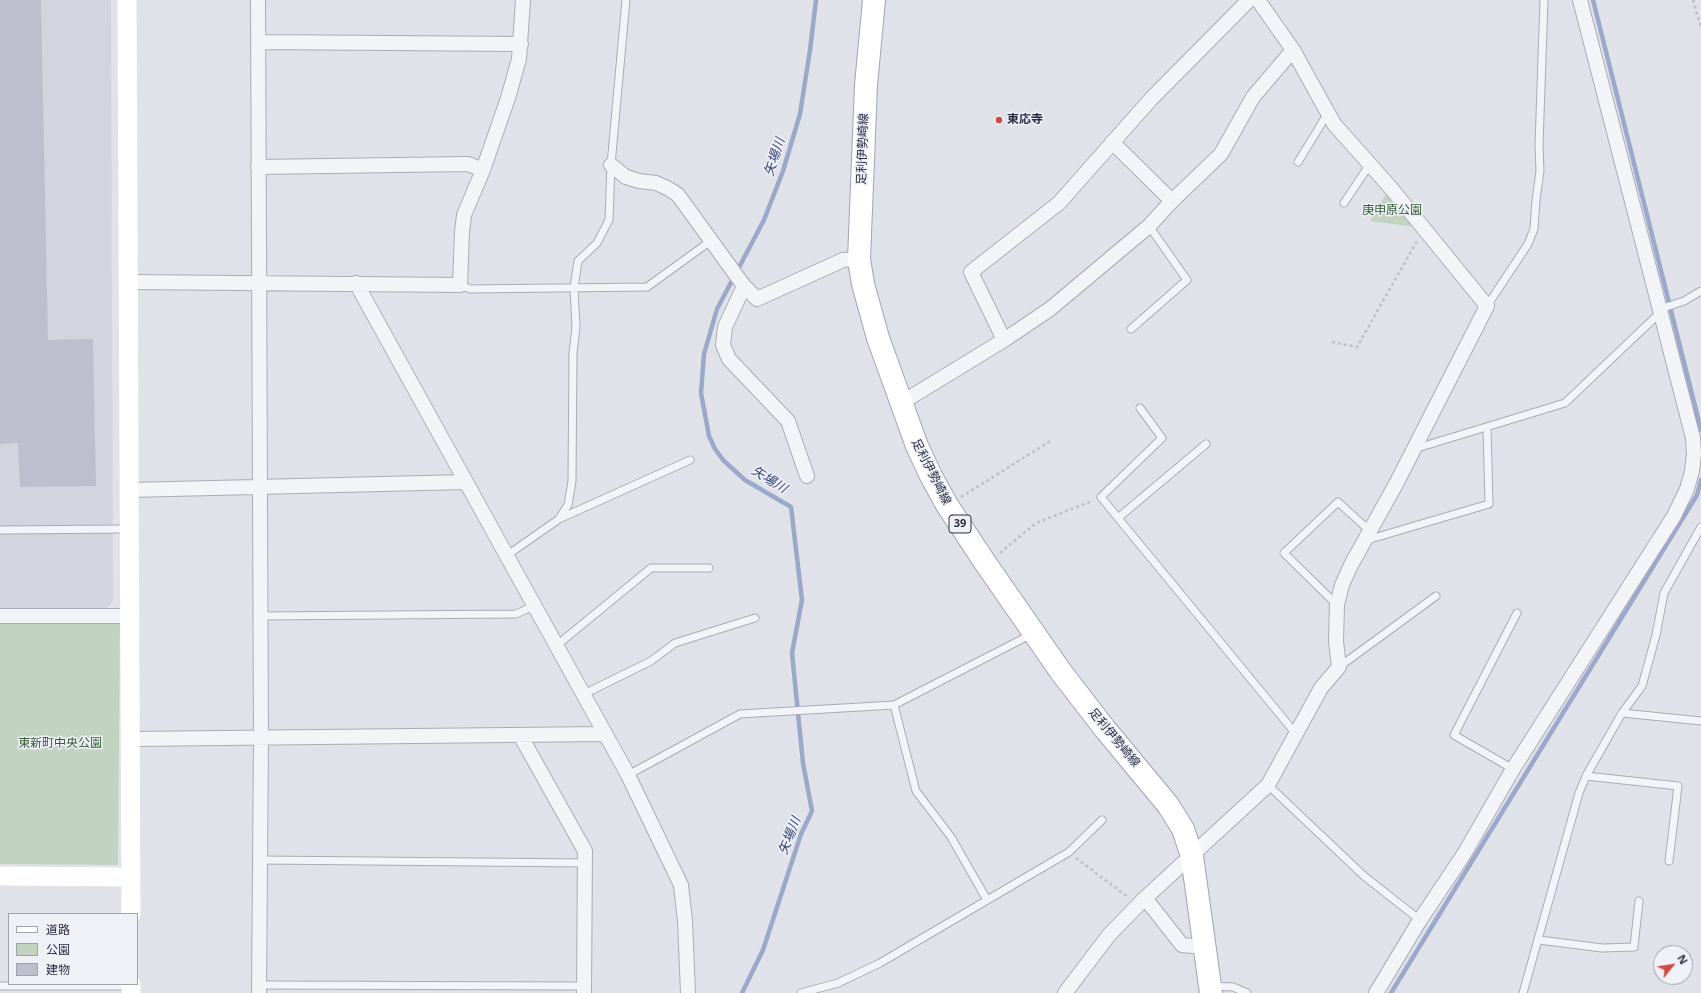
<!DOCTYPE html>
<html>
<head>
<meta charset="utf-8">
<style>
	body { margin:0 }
	#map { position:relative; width:1701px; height:993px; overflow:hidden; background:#e0e2e9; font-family:"Noto Sans","Noto Sans JP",sans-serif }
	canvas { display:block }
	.legend { position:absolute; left:8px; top:913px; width:130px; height:72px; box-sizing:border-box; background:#f0f1f7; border:1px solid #a0a3ae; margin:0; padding:5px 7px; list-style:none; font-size:12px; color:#282d41 }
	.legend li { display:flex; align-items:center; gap:8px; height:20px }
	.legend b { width:20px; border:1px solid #a0a3ae }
	.north { position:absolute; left:1653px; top:945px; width:40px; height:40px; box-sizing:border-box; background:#f0f1f7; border:1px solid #a0a3ae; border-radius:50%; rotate:60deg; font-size:11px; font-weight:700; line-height:16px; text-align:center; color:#282d41 }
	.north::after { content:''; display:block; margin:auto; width:14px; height:18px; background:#d04a43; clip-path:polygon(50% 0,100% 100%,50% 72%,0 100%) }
</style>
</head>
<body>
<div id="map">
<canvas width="1701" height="993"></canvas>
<ul class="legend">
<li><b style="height:5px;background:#fff"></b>道路</li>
<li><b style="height:11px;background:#c2d3c1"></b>公園</li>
<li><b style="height:11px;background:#bdc0cc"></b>建物</li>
</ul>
<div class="north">N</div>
</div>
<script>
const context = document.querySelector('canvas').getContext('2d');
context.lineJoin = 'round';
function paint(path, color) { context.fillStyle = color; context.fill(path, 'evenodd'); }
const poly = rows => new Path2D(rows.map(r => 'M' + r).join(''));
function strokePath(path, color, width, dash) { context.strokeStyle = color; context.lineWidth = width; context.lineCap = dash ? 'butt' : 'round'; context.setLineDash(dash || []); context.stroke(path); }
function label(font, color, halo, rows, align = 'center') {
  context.font = font + ' "Noto Sans","Noto Sans JP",sans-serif'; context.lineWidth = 3; context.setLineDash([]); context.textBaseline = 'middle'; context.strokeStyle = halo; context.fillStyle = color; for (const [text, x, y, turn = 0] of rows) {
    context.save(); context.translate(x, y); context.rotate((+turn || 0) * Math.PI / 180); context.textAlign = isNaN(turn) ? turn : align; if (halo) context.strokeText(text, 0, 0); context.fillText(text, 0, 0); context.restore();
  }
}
paint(poly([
	[0,0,111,0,113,601,106,610,0,609]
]), '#d2d4de');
paint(poly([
	[1390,187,1424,228,1370,221],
	[120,622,118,865,0,864,0,623]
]), '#c2d3c1');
strokePath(poly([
	[1593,0,1701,430],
	[742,993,763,950,801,834,812,811,803,763,792,653,802,600,791,507,745,480,724,461,715,449,709,436,701,393,704,354,717,309,764,220,783,171,800,114,810,50,816,0],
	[1391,993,1697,495,1701,480]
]), '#9ba8ca', 4.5);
paint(poly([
	[0,0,41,0,48,340,93,339,96,486,20,487,18,443,0,444]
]), '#bdc0cc');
const lane = poly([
	[1298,162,1328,113],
	[1344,203,1370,164],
	[460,285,470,289,647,287,712,240],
	[1487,306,1528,244,1534,229,1536,200,1540,171,1539,145,1544,0],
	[1131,329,1187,280,1149,226],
	[1206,444,1118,518,1296,734],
	[1414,449,1565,403,1666,307,1684,301,1701,291],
	[1118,518,1101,497,1162,438,1140,408],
	[559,519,690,460],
	[0,530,128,529],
	[1367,540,1489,504,1487,428],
	[506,556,559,519,568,505,572,481,573,353,576,327,574,288,578,261,597,243,609,220,611,165,626,0],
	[1337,605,1284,553,1338,502,1370,531],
	[260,616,516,614,534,606],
	[556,646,651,568,709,568],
	[1339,667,1436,596],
	[582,695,651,661,675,643,755,618],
	[894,705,916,791,951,837,987,900],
	[1622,713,1701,721],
	[1513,769,1454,735,1517,613],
	[628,775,740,714,894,705,1032,634],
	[1586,776,1678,786,1669,861],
	[1268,785,1364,876,1420,920],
	[260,860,585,863],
	[1539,940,1602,948,1634,947,1639,901],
	[259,985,584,986],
	[0,986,130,986],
	[1212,986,1233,987,1247,993],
	[801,993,838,983,880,963,1069,852,1102,820],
	[1523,993,1579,793,1586,776,1622,713,1642,686,1656,635,1664,593,1701,527]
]);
const street = poly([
	[258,0,261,738,259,993],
	[258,42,521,44],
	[1112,142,1172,201],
	[611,165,626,177,639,181,656,183,669,189,678,195,744,286,757,299,843,260,859,259],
	[258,167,468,164,483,170],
	[128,282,460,285,462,232,464,215,483,170,508,98,519,59,523,0],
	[356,283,628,775,681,885,685,921,688,993],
	[744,286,725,327,723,345,729,359,788,421,807,476],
	[1004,340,971,272,1059,203,1151,99,1249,0],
	[901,403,1004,340,1050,309,1149,226,1172,201,1221,154,1253,97,1293,50],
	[129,490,466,482],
	[0,616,130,616],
	[520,735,585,851,584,993],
	[130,739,604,734],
	[1145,898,1182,945,1204,947],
	[1065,993,1109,935,1143,900,1268,785,1321,688,1339,667,1336,641,1337,605,1342,585,1351,565,1396,484,1487,306,1390,187,1334,124,1293,50,1258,0],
	[1376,993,1420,920,1464,854,1513,769,1674,516,1687,489,1692,471,1694,454,1693,438,1580,0]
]);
const primary = poly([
	[874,0,866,85,859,259,863,284,878,338,917,446,931,476,947,505,986,564,1061,672,1105,729,1168,805,1183,829,1192,856,1211,993]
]);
strokePath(lane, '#a9acb7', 9);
strokePath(street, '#a9acb7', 16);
strokePath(primary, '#9fa4b5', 24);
strokePath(poly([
	[1693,0,1701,28],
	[1332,342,1357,347,1417,241],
	[961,497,1052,440],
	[1000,553,1036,523,1092,501],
	[1076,858,1128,897]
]), '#bec0c8', 2.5, [3, 3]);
strokePath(lane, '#f3f4f8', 7);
strokePath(street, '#f3f4f8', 14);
strokePath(poly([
	[127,0,131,914],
	[0,876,131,877],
	[131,984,131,993]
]), '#fff', 19);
strokePath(primary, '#fff', 22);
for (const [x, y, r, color] of [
	[999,120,4,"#d04a43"]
]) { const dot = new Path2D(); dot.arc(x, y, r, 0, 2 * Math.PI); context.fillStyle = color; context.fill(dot); strokePath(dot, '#f0f1f7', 1.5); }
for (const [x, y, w] of [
	[960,524,22]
]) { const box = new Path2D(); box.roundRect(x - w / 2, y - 9, w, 18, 3); context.fillStyle = '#f0f1f7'; context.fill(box); strokePath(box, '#282d41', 1); }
label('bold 11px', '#282d41', null, [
	["39",960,524]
]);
label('bold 12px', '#282d41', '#f0f1f7', [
	["東応寺",1007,120]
], 'left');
label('12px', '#282d41', '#f0f1f7', [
	["足利伊勢崎線",863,149,-88],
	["足利伊勢崎線",931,472,63],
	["足利伊勢崎線",1114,738,50]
]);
label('12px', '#365d36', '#f0f1f7', [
	["庚申原公園",1392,211],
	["東新町中央公園",60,744]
]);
label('italic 13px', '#324376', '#f0f1f7', [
	["矢場川",775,157,-72],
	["矢場川",769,480,32],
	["矢場川",790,836,-68]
]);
</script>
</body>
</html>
